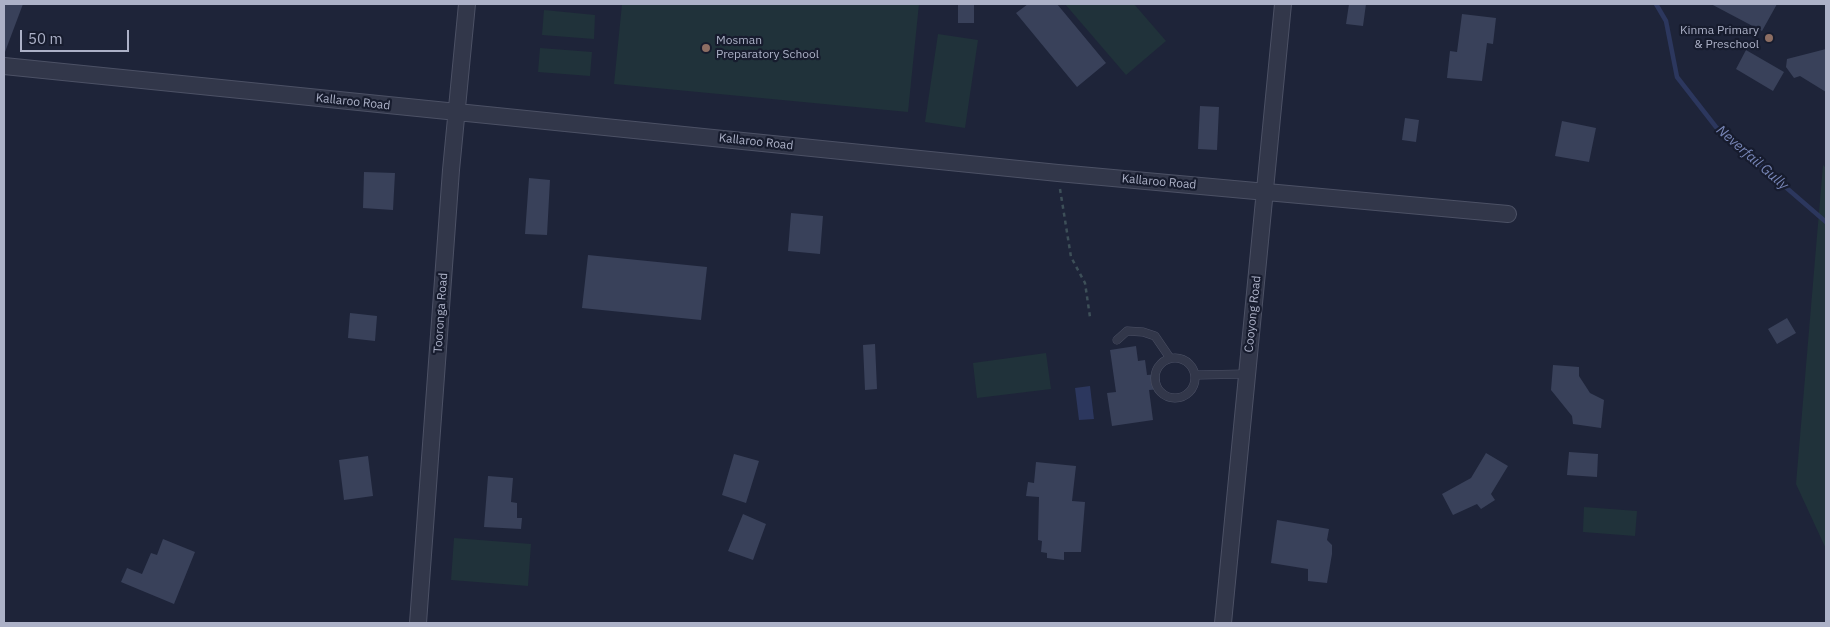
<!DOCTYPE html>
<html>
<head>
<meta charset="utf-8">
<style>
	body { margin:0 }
	#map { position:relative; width:1830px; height:627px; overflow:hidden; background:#1e2439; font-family:"IBM Plex Sans",sans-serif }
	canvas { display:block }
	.frame { position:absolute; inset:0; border:5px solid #acb1c7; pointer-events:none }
	.scale { position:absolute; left:20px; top:30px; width:109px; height:22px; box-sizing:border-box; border:2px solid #acb1c7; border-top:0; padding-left:6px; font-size:15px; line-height:18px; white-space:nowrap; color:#acb1c7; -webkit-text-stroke:4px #171c2e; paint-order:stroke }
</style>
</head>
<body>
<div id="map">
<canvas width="1830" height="627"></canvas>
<div class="frame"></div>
<div class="scale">50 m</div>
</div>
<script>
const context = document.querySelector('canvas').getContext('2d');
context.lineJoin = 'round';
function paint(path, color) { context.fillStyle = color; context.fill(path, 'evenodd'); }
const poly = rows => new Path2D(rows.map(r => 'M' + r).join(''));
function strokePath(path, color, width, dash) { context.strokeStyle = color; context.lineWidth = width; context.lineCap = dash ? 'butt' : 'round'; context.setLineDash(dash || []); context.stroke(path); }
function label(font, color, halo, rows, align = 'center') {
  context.font = font + ' "IBM Plex Sans",sans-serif'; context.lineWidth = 4.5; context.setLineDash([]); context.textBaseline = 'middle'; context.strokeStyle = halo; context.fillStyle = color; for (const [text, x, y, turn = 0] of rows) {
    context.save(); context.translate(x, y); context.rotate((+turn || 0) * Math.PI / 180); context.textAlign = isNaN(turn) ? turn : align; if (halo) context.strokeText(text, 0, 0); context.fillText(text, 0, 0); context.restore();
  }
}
paint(poly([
	[622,4,919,4,908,112,614,84],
	[1065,4,1134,4,1166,41,1126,75],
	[544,10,595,15,594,39,542,35],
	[938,34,978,40,965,128,925,122],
	[540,48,592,52,590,76,538,72],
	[1823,165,1826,168,1826,549,1796,484],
	[1046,353,1051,389,977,398,973,363],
	[1584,507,1637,511,1635,536,1583,532],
	[454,538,531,544,528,586,451,580]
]), '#20323a');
paint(poly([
	[1090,386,1094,419,1079,420,1075,388]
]), '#2c375e');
strokePath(poly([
	[1656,4,1666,21,1677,77,1716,127,1826,222]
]), '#2c375e', 4.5);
paint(poly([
	[4,4,23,4,5,52,4,52],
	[958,4,974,4,974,23,958,23],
	[1028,4,1057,4,1106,63,1077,87,1016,13],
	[1349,4,1366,4,1363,26,1346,24],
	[1711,4,1777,4,1762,31],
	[1462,14,1496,18,1493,44,1487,43,1482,81,1447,78,1450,51,1457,52],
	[1826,49,1826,92,1800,76,1794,78,1786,67,1787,59],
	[1746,50,1784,72,1773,91,1736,69],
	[1200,106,1219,107,1217,150,1198,149],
	[1405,118,1419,120,1416,142,1402,140],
	[1562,121,1596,128,1589,162,1555,156],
	[364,172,395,173,393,210,363,208],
	[529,178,550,180,547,235,525,234],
	[791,213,823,216,820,254,788,251],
	[588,255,707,267,701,320,582,308],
	[350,313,377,316,375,341,348,338],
	[1787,318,1796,333,1777,344,1768,329],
	[875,344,877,389,865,390,863,345],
	[1136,346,1138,361,1145,360,1147,375,1159,374,1161,389,1149,390,1153,420,1112,426,1107,393,1116,392,1110,350],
	[1553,365,1579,367,1579,376,1590,393,1604,400,1601,428,1573,424,1572,416,1551,390],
	[1569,452,1598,454,1597,477,1567,475],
	[1486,453,1508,466,1491,494,1495,500,1481,509,1477,504,1453,515,1442,494,1471,478],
	[734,454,759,461,746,503,722,495],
	[368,456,373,496,344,500,339,460],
	[1036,462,1076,466,1072,501,1085,502,1081,552,1064,552,1064,560,1047,558,1047,553,1041,552,1042,541,1038,540,1039,497,1026,496,1028,482,1034,483],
	[488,476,513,478,511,502,517,503,517,518,522,518,521,529,484,527],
	[743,514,766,524,753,560,728,551],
	[1277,520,1329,529,1327,540,1332,545,1332,554,1327,583,1308,581,1308,569,1271,563],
	[163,539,195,552,174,604,121,582,127,568,142,574,151,553,157,555]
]), '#39415a');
const lane = poly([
	[1117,340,1127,331,1143,332,1155,336,1170,358],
	'1155 378a20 20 0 1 1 40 0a20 20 0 1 1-40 0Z',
	[1196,375,1247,374]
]);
const street = poly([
	[4,66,1058,173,1508,214],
	[418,623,451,170,467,4],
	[1223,623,1283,4]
]);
strokePath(lane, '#4c5165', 9);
strokePath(street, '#4c5165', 18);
strokePath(poly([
	[1060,189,1071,257,1085,283,1090,317]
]), '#3d4f58', 2.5, [4, 4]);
strokePath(lane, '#32374a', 8);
strokePath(street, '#32374a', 16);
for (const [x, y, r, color] of [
	[1769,38,5,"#8d6e63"],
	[706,48,5,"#8d6e63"]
]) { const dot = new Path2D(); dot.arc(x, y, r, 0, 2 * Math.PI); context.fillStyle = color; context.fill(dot); strokePath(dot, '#171c2e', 2); }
label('12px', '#acb1c7', '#171c2e', [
	["Kinma Primary",1759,31],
	["& Preschool",1759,45],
	["Mosman",716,41,"left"],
	["Preparatory School",716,55,"left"]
], 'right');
label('12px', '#acb1c7', '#171c2e', [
	["Kallaroo Road",353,102,6],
	["Kallaroo Road",756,142,6],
	["Kallaroo Road",1159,182,5],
	["Tooronga Road",441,313,-86],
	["Cooyong Road",1253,314,-84]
]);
label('italic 14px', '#7886b7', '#171c2e', [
	["Neverfail Gully",1752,158,41]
]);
</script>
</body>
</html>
